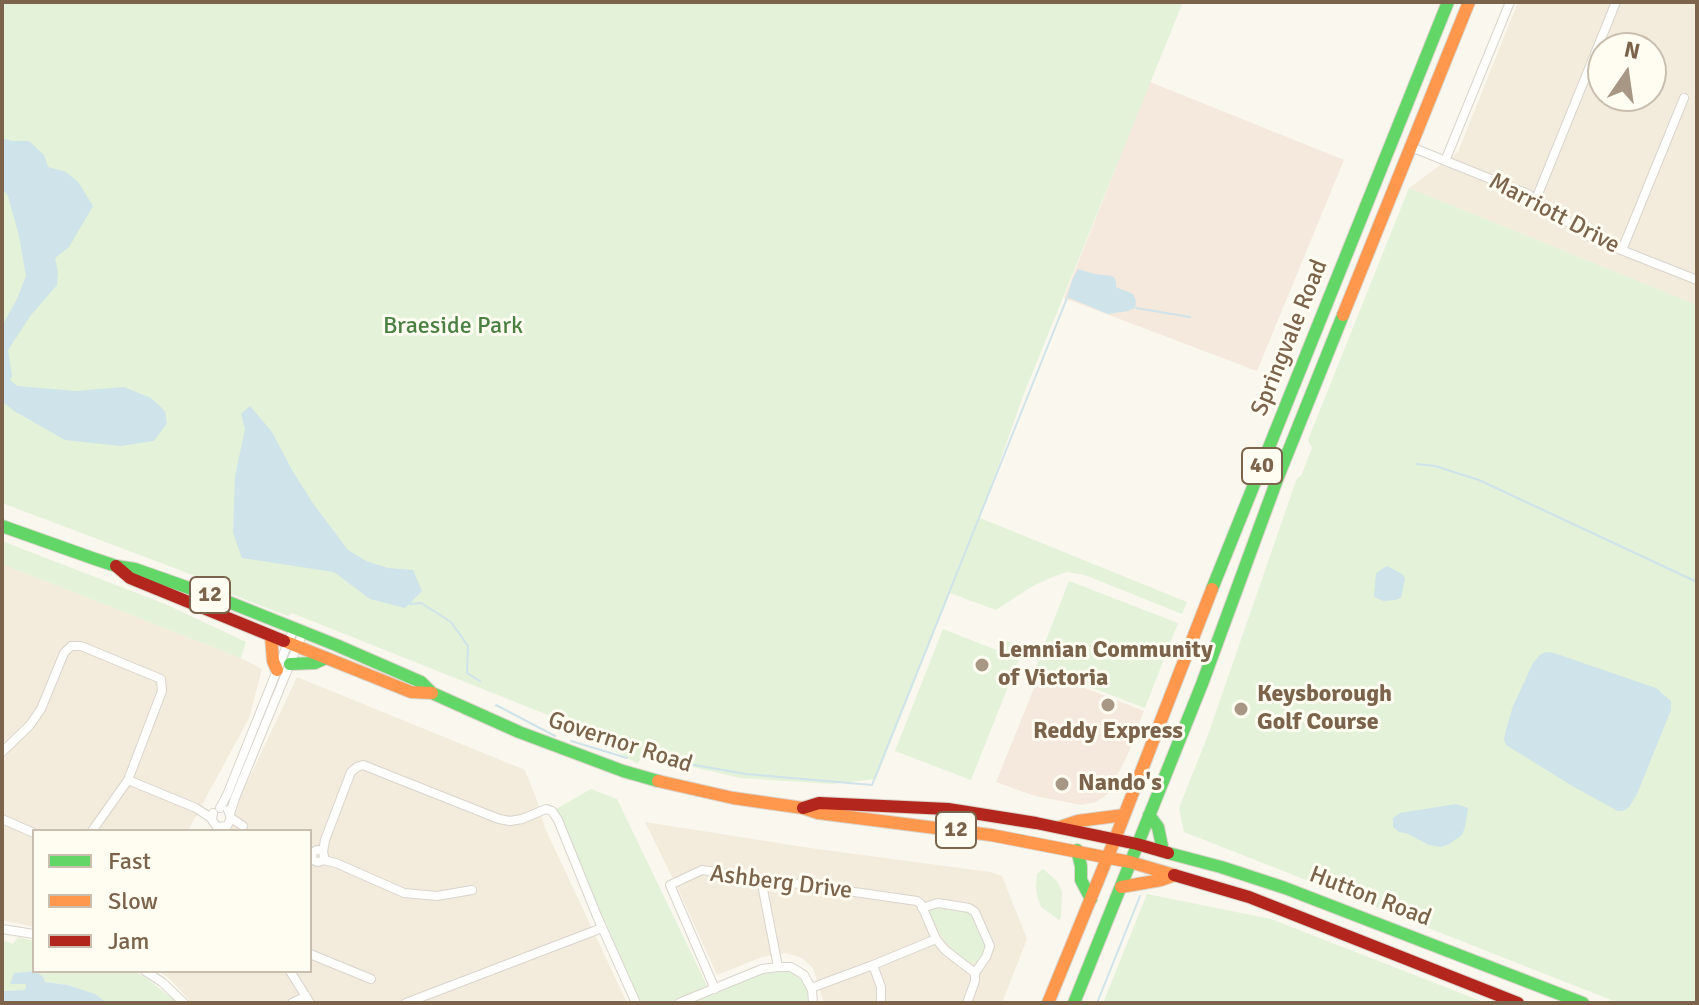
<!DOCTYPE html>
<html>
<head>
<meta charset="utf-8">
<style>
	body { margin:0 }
	#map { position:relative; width:1699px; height:1005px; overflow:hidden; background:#faf7ee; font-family:Signika,sans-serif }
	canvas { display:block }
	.frame { position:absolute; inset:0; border:4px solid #7b644b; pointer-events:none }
	.legend { position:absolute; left:32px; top:829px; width:280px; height:144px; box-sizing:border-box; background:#fffcf2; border:2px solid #cabfaf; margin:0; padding:10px 14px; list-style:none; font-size:24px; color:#7b644b }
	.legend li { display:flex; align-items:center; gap:16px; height:40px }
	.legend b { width:40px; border:2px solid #cabfaf }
	.north { position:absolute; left:1587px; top:32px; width:80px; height:80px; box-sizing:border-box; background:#fffcf2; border:2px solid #cabfaf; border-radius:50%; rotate:13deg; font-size:22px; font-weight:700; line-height:32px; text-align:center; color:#7b644b }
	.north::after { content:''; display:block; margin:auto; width:28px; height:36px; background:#a79784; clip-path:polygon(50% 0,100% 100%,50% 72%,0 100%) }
</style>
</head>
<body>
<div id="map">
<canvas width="1699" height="1005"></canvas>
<div class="frame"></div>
<ul class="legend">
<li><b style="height:10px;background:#63d668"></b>Fast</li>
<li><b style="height:10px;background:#ff974d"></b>Slow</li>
<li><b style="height:10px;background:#b3261e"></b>Jam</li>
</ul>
<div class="north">N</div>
</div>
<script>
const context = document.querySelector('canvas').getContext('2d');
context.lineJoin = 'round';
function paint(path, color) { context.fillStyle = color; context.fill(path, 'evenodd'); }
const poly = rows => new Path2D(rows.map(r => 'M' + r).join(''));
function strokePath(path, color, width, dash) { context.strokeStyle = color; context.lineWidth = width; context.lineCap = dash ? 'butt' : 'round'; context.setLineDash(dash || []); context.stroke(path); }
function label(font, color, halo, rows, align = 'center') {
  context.font = font + ' Signika,sans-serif'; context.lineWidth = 6; context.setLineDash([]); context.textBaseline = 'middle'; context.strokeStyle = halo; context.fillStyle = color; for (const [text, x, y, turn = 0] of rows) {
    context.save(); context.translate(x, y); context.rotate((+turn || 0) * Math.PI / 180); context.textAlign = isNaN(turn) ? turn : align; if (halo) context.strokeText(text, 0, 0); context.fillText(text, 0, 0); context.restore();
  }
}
paint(poly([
	[1518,2,1697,2,1697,305,1409,188,1458,152],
	[1603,48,1651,48,1651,96,1603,96],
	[2,564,241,658,262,669,249,718,188,831,34,831,34,927,2,920],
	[297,677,525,770,538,803,545,828,627,1003,192,1003,168,977,157,971,310,971,310,831,222,831,230,819],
	[645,822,810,848,990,872,1002,876,1027,939,1002,1003,824,1003,813,968,802,958,786,953,762,957,717,975,677,887]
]), '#f3ecdc');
paint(poly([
	[1150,82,1344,160,1257,371,1064,298],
	[1041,671,1144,711,1128,754,1108,794,1096,802,1082,805,1035,796,996,782]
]), '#f4e9dc');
paint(poly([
	[2,2,1183,2,1023,396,980,518,1187,602,1182,614,1085,575,1067,572,1052,577,1031,587,996,610,950,593,876,779,832,784,740,778,676,763,644,751,638,764,553,717,292,613,288,616,228,593,222,586,2,503],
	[1409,188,1697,305,1697,1003,1619,1003,1184,832,1179,808,1208,735,1297,478,1301,476,1312,448,1308,440],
	[2,541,165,604,246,642,241,658,2,564],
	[1069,581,1178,623,1145,708,1036,666],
	[943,629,999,651,1004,640,1027,649,1023,660,1019,659,971,780,895,751],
	[591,789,617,799,707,986,667,1003,640,1003,556,809],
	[1043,869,1057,881,1062,891,1061,917,1059,920,1041,907,1038,899,1036,889,1037,874],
	[1147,894,1271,919,1486,1003,1103,1003],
	[937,906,937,908,957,912,958,909,972,912,974,915,972,917,983,942,986,942,986,944,979,963,969,962,958,955,944,940,928,910],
	[18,937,34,941,34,971,134,971,146,978,178,1003,107,1003,94,994,68,985,45,982,35,971,14,973,26,984,25,990,2,991,2,940,13,944],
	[790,971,806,984,808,1003,685,1003,759,974]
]), '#e3f2d9');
paint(poly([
	[2,138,12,141,29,141,44,155,48,167,66,172,78,182,93,206,69,247,55,258,58,272,57,285,31,315,8,350,12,376,10,380,17,386,76,391,124,387,151,398,165,411,167,423,154,441,121,446,65,440,14,411,2,401,2,326,17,299,26,276,19,236,8,196,2,188],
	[1078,269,1094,274,1113,276,1116,281,1116,287,1133,294,1136,301,1135,308,1128,311,1108,314,1067,297,1072,280],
	[250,406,272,432,292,470,312,502,348,550,366,561,388,568,413,570,422,591,405,608,370,599,334,572,242,558,233,533,235,476,245,429,241,414],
	[1387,566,1402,574,1405,578,1401,598,1395,600,1384,601,1376,598,1374,596,1376,573],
	[1546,652,1554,653,1656,688,1671,701,1671,710,1637,794,1629,807,1623,811,1618,811,1574,787,1506,745,1504,739,1506,730,1513,706,1533,663,1541,654],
	[1456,804,1468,808,1465,827,1462,835,1449,844,1441,847,1429,845,1406,833,1399,832,1393,827,1393,818,1400,813],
	[35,971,43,977,45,982,68,985,95,994,107,1003,2,1003,2,991,25,990,26,984,10,984,14,973]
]), '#cfe3ea');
strokePath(poly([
	[1136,308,1190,317],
	[1417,464,1435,466,1479,480,1697,582],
	[410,604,421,603,451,622,468,646,467,673,480,681],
	[496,705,555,736],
	[571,741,627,758],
	[677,762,746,774,872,785,1067,298],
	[1097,1003,1140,896]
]), '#cfe3ea', 2);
const street = poly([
	[1411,147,1528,194,1591,238,1697,280],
	[1445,161,1510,2],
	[1536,199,1616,2],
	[1622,250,1684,98],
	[2,752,30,725,41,709,64,653,71,646,81,646,161,679,162,691,128,780,92,831],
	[128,780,196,808,211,818],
	[220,808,227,795,294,628],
	[228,810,231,818,243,826],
	[213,813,212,820,217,827,227,826,231,818],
	[230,814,235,798,303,632],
	[2,819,34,833],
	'312 856a6 6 0 1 1 12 0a6 6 0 1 1-12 0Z',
	[323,852,325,840,351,772,357,767,363,765,499,819,510,821,522,819,546,809,552,811,558,820,597,916,636,1003],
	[323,860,336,863,404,893,437,896,472,890],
	[761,879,778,967],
	[922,908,938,903,969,908,975,912,990,946,986,957,975,973],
	[2,929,34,934],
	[310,954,371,979],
	[873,965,881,987,881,1003],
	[145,971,162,982,184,1003],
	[290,971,310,1003],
	[811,988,873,965,936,939],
	[715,989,670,885,702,870,917,901,921,904,936,939,945,950,975,973,975,981,967,1003],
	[292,1003,306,996],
	[406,1003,602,928],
	[679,1003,762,969,778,967,791,967,804,975,812,990,813,1003]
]);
const fast = poly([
	[2,526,95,559,116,566,135,569,226,601,336,645,421,682,432,693,519,732,623,771,658,781],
	[1212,589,1448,2],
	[290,664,315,663,326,658],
	[1149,815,1158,827,1163,851],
	[1077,850,1081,866,1081,880,1091,899],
	[1168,853,1221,867,1285,888,1583,1003],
	[1074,1003,1202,684,1278,477,1343,315]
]);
const slow = poly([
	[1343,315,1469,2],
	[271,636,273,661,277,670],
	[284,641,411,692,432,693],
	[658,781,733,798,803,808,818,813,991,835,1130,862,1174,875],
	[1060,827,1078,821,1124,815],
	[1121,887,1161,880,1175,875],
	[1048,1003,1115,839,1212,589]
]);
const jam = poly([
	[116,566,130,578,284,641],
	[803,808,819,803,948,809,1036,823,1137,844,1168,853],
	[1174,875,1249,897,1518,1003]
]);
strokePath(street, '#d9d4cc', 10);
strokePath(fast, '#dbd4ca', 14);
strokePath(slow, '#dbd4ca', 14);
strokePath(jam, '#dbd4ca', 14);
strokePath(street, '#fefefc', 8);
strokePath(fast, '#63d668', 12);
strokePath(slow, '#ff974d', 12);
strokePath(jam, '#b3261e', 12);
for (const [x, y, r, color] of [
	[982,665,8,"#a79784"],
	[1108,705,8,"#a79784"],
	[1241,709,8,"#a79784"],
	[1062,784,8,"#a79784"]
]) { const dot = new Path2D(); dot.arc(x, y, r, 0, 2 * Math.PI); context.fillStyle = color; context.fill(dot); strokePath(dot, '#fffcf2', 3); }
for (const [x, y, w] of [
	[1262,466,40],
	[210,595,40],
	[956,830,40]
]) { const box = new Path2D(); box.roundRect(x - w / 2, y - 18, w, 36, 6); context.fillStyle = '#fffcf2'; context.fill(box); strokePath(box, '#7b644b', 2); }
label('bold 22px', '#7b644b', null, [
	["40",1262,466],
	["12",210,595],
	["12",956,830]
]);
label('24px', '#7b644b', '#fffcf2', [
	["Marriott Drive",1554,214,28],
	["Springvale Road",1290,338,-68],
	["Governor Road",620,743,18],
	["Ashberg Drive",781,883,7],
	["Hutton Road",1370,897,21]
]);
label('24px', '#4a8142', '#fffcf2', [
	["Braeside Park",453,327]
]);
label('bold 24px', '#7b644b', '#fffcf2', [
	["Lemnian Community",998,651],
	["of Victoria",998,679],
	["Keysborough",1257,695],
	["Golf Course",1257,723],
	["Reddy Express",1108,732,"center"],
	["Nando's",1078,784]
], 'left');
</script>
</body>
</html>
